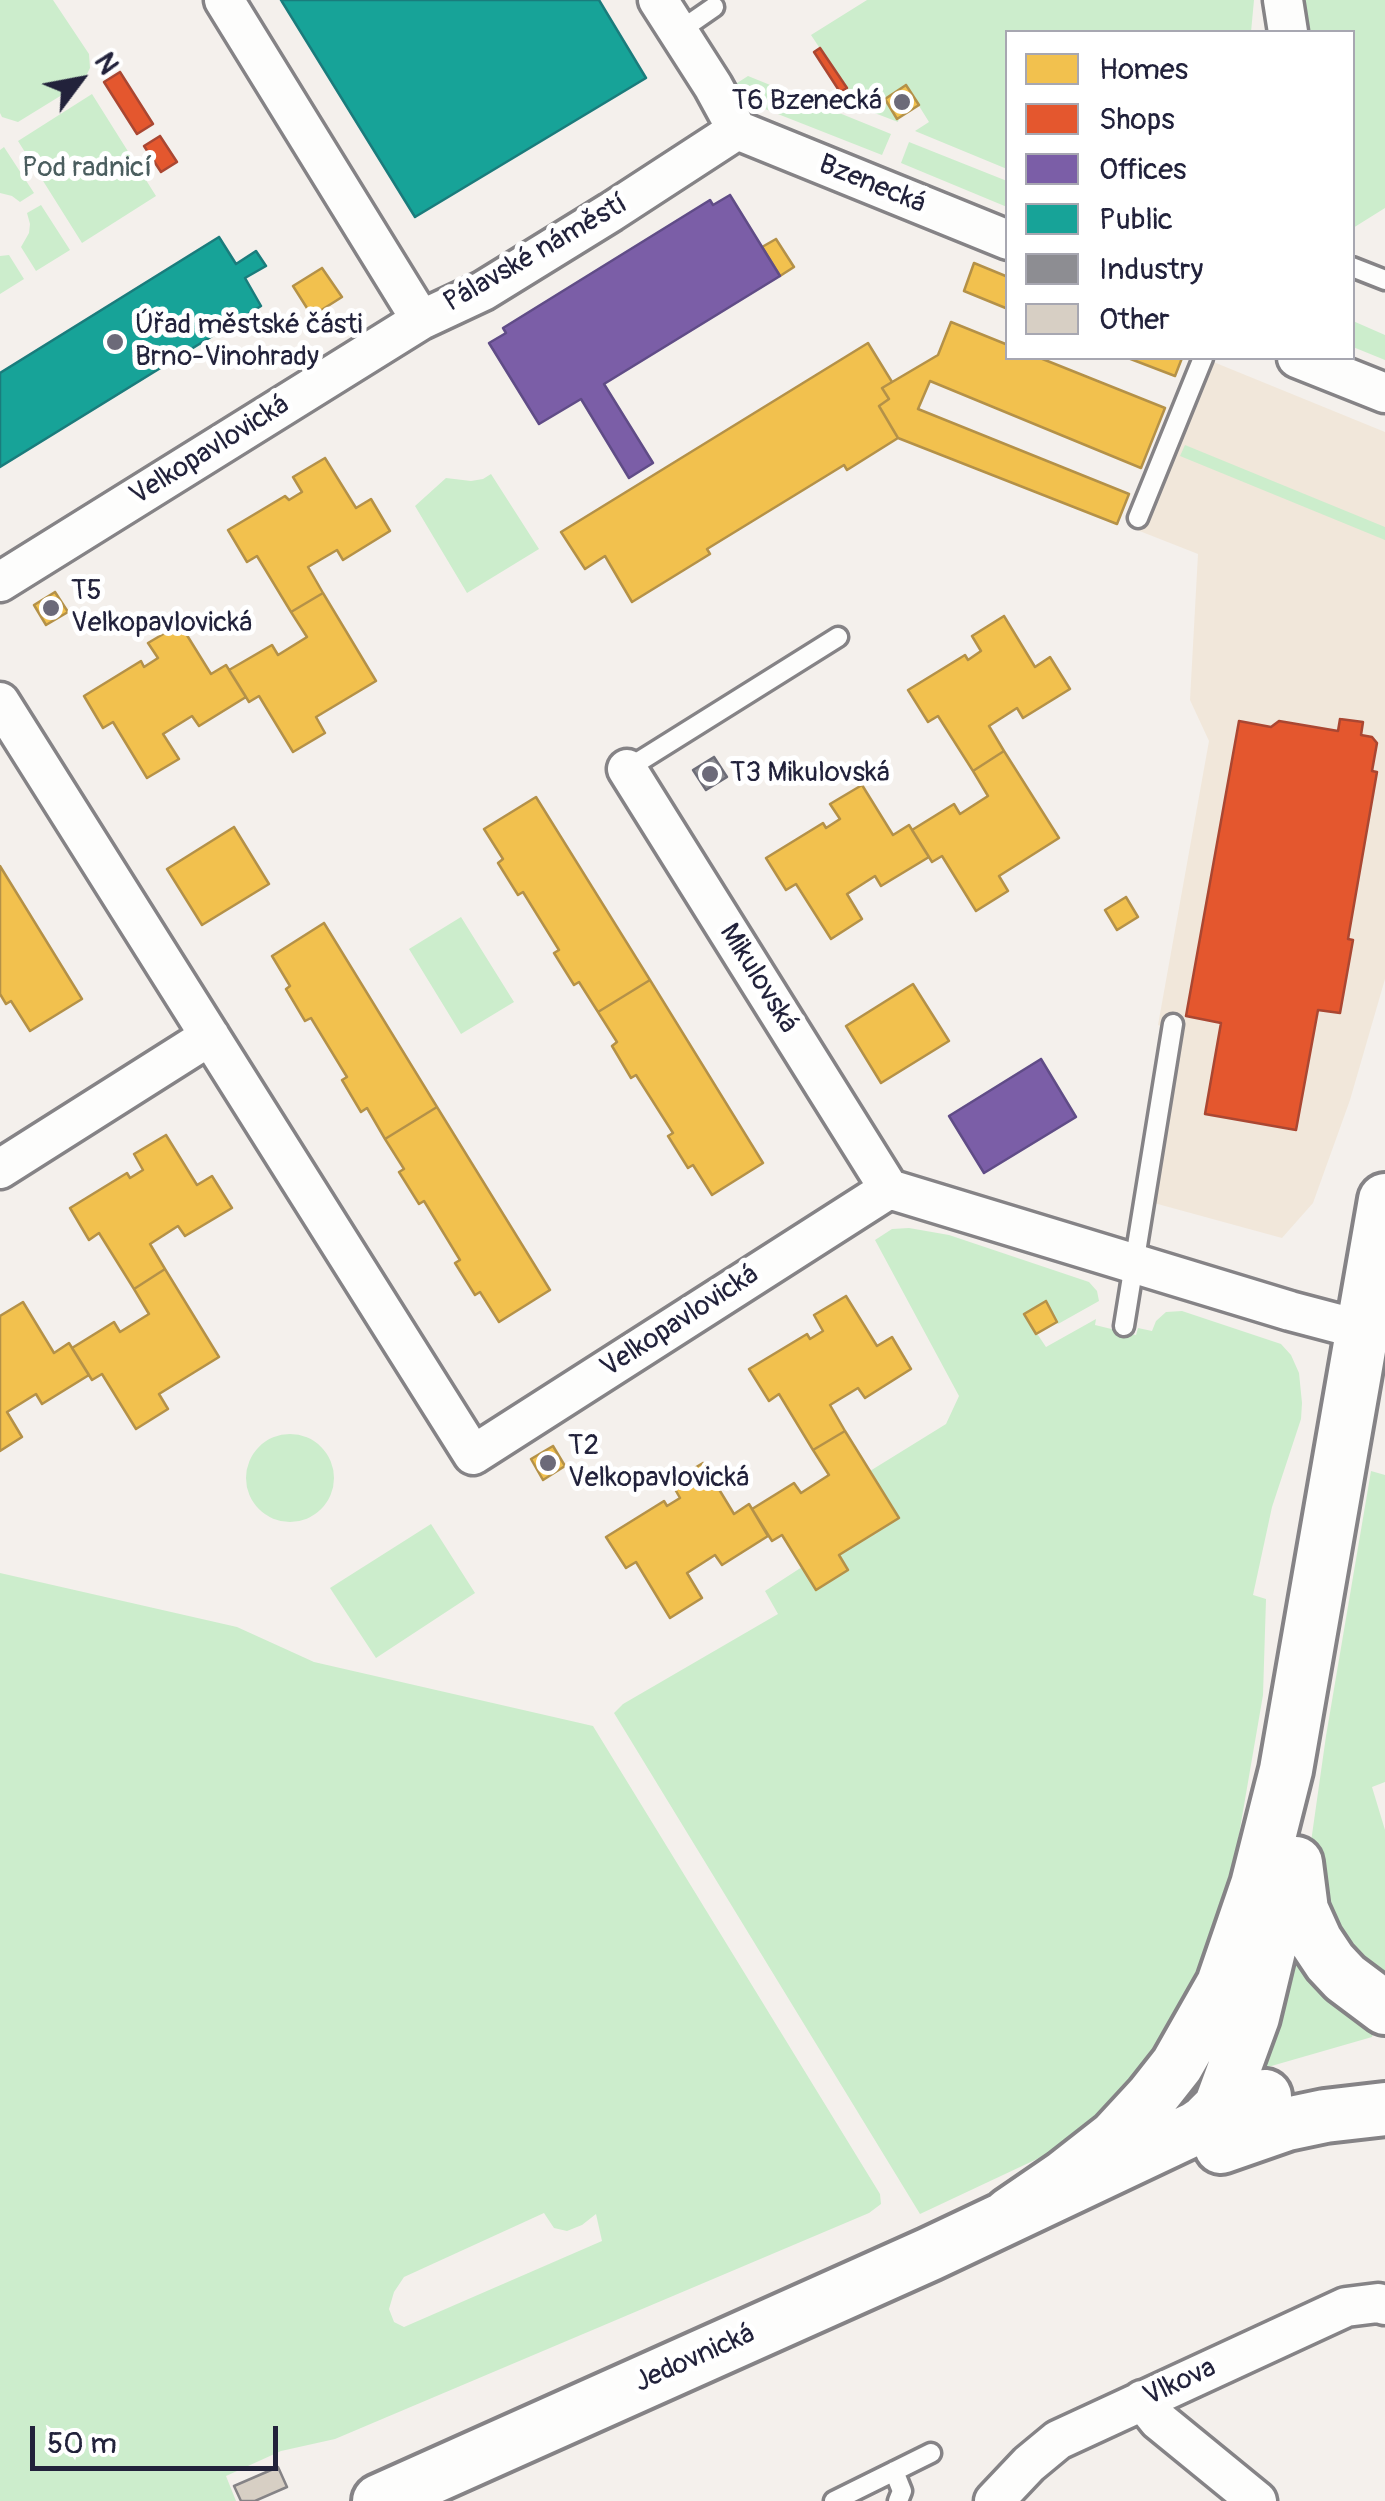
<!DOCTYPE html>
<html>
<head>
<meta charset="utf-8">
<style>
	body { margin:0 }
	#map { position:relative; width:1385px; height:2501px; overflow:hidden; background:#f4f0ec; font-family:Pangolin,sans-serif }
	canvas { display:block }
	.legend { position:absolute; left:1005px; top:30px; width:350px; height:330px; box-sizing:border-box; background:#fff; border:2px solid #a7a7b1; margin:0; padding:12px 18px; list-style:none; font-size:30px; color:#22223b }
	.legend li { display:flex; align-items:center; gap:20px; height:50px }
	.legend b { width:50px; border:2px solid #a7a7b1 }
	.north { position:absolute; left:30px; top:30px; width:100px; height:100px; -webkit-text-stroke:8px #fff; paint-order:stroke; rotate:58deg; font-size:28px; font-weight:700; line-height:40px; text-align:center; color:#22223b }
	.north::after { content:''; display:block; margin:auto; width:35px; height:45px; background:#22223b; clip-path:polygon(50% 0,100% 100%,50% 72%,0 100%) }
	.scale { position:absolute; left:30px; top:2426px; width:248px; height:45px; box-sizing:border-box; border:5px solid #22223b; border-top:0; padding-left:12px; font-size:30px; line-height:35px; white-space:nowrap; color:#22223b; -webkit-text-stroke:8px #fff; paint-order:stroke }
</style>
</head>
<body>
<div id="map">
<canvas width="1385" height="2501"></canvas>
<ul class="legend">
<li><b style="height:28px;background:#f2c14e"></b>Homes</li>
<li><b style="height:28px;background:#e4572e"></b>Shops</li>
<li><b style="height:28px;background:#7b5ea7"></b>Offices</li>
<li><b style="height:28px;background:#17a398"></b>Public</li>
<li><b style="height:28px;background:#8d8d92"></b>Industry</li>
<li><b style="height:28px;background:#d7cfc4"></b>Other</li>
</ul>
<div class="north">N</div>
<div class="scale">50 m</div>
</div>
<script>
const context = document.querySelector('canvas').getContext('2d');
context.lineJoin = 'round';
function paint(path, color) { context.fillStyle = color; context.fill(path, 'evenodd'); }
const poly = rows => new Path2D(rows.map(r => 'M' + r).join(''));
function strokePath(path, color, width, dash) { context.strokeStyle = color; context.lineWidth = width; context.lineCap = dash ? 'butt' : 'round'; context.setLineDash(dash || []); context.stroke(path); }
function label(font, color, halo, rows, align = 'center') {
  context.font = font + ' Pangolin,sans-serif'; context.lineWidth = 10; context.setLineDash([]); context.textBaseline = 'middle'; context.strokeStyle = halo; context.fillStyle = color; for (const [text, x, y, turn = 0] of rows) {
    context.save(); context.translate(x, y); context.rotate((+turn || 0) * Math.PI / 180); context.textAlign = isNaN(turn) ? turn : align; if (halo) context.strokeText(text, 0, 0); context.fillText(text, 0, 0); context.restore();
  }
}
paint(poly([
	[1211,361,1385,432,1385,979,1350,1100,1313,1203,1282,1238,1154,1203,1183,1035,1158,1025,1209,741,1190,700,1198,554,1137,530]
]), '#f1e7da');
paint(poly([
	[0,0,53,0,89,54,90,68,83,82,18,122,2,117,0,113],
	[867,0,1254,0,1251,32,1008,32,1007,169,915,131,929,122,906,85,898,122,859,107,811,35],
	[1302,0,1385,0,1385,208,1353,228,1352,32,1308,32],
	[748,76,891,134,882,155,760,107,744,96,734,85],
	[92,94,156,196,82,243,18,141],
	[909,142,1007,181,1007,207,901,163],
	[4,147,34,193,20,202,12,196,0,193,0,150],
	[41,205,70,250,36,271,21,247,29,233,30,224,27,213],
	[9,255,24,279,0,294,0,256],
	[1353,321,1385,335,1385,360,1353,347],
	[1185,445,1385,527,1385,540,1180,456],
	[491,474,539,549,467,593,415,506,446,478,471,481,483,479],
	[461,917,514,1002,461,1034,409,949],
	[909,1228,949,1235,1089,1282,1097,1291,1099,1301,1058,1324,1045,1302,1024,1314,1046,1347,1096,1319,1095,1325,1136,1335,1138,1328,1152,1331,1156,1321,1166,1312,1182,1311,1281,1344,1291,1355,1299,1373,1302,1403,1301,1419,1272,1507,1253,1595,1266,1599,1263,1695,1222,1933,1193,2011,1103,2128,920,2214,614,1713,623,1704,778,1614,765,1591,802,1567,817,1590,848,1570,839,1555,899,1518,870,1471,946,1424,959,1396,875,1240,892,1229],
	'246 1478a44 44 0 1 1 88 0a44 44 0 1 1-88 0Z',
	[1371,1471,1385,1475,1385,1782,1372,1787,1385,1830,1385,1992,1331,1939,1310,1849,1326,1736],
	[431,1524,475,1593,376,1658,330,1588],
	[0,1573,237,1627,314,1662,593,1726,880,2194,881,2204,869,2213,335,2439,281,2451,226,2476,236,2501,0,2501],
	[544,2213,554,2228,567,2231,582,2225,596,2214,602,2241,404,2327,394,2322,389,2309,394,2292,404,2277],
	[1294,1951,1373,2033,1372,2037,1261,2069]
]), '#ccedcc');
const homes = poly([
	[906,85,919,105,897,119,885,99,906,85],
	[776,239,794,267,780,276,762,247,776,239],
	[974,263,1008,277,1008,309,964,291,974,263],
	[322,268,342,297,312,316,293,286,322,268],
	[951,322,1008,345,1008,358,1040,358,1165,408,1141,468,930,381,918,409,1129,494,1117,524,898,438,879,406,889,399,882,388,938,355,951,322],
	[868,343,892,382,882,388,889,399,879,406,898,438,847,470,844,465,707,549,710,554,632,602,605,556,585,569,561,532,868,343],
	[1128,358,1182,358,1175,376,1128,358],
	[325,458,356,508,371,499,390,531,343,560,337,550,308,567,323,593,291,612,257,556,247,562,228,530,285,496,289,500,302,492,293,477,325,458],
	[55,592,68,612,46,625,34,605,55,592],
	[323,593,376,681,316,717,325,733,293,752,259,696,249,702,229,670,272,645,278,655,307,637,291,612,323,593],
	[1004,616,1035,667,1050,657,1070,689,1023,718,1017,708,989,726,1004,751,973,771,938,716,928,722,908,690,965,655,968,660,981,651,972,636,1004,616],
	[180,624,211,674,226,665,246,697,199,726,192,716,163,734,179,759,147,778,113,722,103,728,84,696,141,661,144,667,158,658,148,643,180,624],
	[1004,751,1059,838,999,876,1008,891,976,911,942,856,932,862,912,830,954,804,960,814,988,796,973,771,1004,751],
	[862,785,893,835,909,825,929,857,881,886,875,876,847,894,862,919,831,939,796,884,786,890,766,858,823,823,826,828,840,819,830,804,862,785],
	[536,797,650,980,598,1012,579,982,574,985,554,953,559,950,523,892,518,895,498,863,503,859,484,829,536,797],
	[234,827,269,884,202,925,167,869,234,827],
	[0,866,82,999,30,1031,11,1001,6,1004,0,994,0,866],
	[1126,897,1138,917,1117,930,1105,910,1126,897],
	[324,923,437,1107,385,1139,367,1108,361,1112,342,1080,347,1077,311,1018,305,1021,286,989,290,986,272,956,324,923],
	[650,980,763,1163,712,1195,693,1165,688,1168,668,1136,673,1133,636,1075,631,1078,612,1046,617,1042,598,1012,650,980],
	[913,984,949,1041,881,1083,846,1026,913,984],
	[437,1107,550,1290,499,1322,480,1292,475,1295,455,1263,460,1260,424,1201,419,1204,399,1172,404,1169,385,1139,437,1107],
	[166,1135,197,1185,212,1176,232,1208,185,1236,178,1226,150,1244,165,1269,134,1289,99,1233,89,1240,70,1208,127,1173,130,1178,143,1170,134,1154,166,1135],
	[165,1269,219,1357,159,1394,168,1409,136,1429,102,1374,92,1380,72,1348,114,1322,120,1332,149,1314,134,1289,165,1269],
	[846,1296,877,1346,892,1337,911,1369,865,1398,858,1388,830,1405,845,1431,813,1450,779,1394,769,1401,749,1369,807,1334,810,1339,823,1331,814,1315,846,1296],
	[1046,1301,1057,1322,1036,1334,1024,1314,1046,1301],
	[23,1302,54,1353,69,1343,89,1375,42,1404,36,1394,7,1412,22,1437,0,1451,0,1316,23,1302],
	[845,1431,899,1518,839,1555,848,1570,816,1590,782,1535,772,1541,752,1509,794,1483,801,1493,829,1475,813,1450,845,1431],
	[553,1446,565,1466,543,1480,531,1459,553,1446],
	[703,1463,734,1514,749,1504,768,1536,722,1565,715,1555,687,1573,702,1598,670,1618,636,1562,626,1568,606,1537,664,1501,667,1506,680,1498,671,1482,703,1463]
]);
paint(homes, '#f2c14e');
strokePath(homes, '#b49148', 2.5);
const shops = poly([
	[820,48,847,88,840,92,814,52,820,48],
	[120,72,153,124,137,134,104,82,120,72],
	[160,136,177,162,161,172,144,146,160,136],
	[1340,719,1363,722,1361,735,1372,737,1377,743,1372,771,1377,772,1348,939,1353,940,1340,1013,1318,1010,1296,1130,1205,1114,1221,1023,1186,1016,1239,721,1271,727,1279,721,1338,731,1340,719]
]);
paint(shops, '#e4572e');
strokePath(shops, '#aa4732', 2.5);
const offices = poly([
	[730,195,780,276,604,384,653,463,629,478,581,399,539,424,489,343,506,333,503,328,710,200,713,205,730,195],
	[1041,1059,1076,1117,984,1173,949,1116,1041,1059]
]);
paint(offices, '#7b5ea7');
strokePath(offices, '#604c87', 2.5);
const public = poly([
	[281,0,599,0,646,78,415,217,281,0],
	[219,237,236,264,256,251,266,266,245,278,261,306,0,467,0,373,219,237]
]);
paint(public, '#17a398');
strokePath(public, '#1a7c7c', 2.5);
const industry = poly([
	[714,757,727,777,706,790,693,770,714,757]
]);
paint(industry, '#8d8d92');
strokePath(industry, '#6d6d78', 2.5);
const building = poly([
	[278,2467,287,2487,255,2501,241,2501,234,2486,278,2467]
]);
paint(building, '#d7cfc4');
strokePath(building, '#858386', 2.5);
const service = poly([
	[678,32,714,7],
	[1352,267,1385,280],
	[1138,518,1203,358],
	[627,769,838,637],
	[1124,1326,1173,1024],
	[894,2471,902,2491,898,2501],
	[834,2501,931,2453]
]);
const minor = poly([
	[224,0,421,320],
	[658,0,713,86,737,130],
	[1283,0,1288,32],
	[737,130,1008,240],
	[1297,358,1385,393],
	[0,582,421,320,483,291,611,212,737,130],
	[0,702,473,1455,889,1189,1290,1311,1362,1330],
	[627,769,889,1189],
	[0,1169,210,1036],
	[1142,2400,1158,2420,1257,2501],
	[994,2501,1029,2464,1058,2440,1346,2307,1378,2303,1385,2305]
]);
const secondary = poly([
	[1296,1863,1302,1910,1316,1941,1330,1962,1345,1978,1385,2008],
	[1208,2119,1220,2107,1253,2017,1279,1909],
	[1221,2147,1287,2124,1325,2116,1385,2109],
	[1010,2214,1064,2177,1115,2137,1151,2098,1177,2065,1223,1984,1257,1885,1286,1770,1385,1200],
	[379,2501,930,2254,1196,2128,1224,2109,1265,2096]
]);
strokePath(service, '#858386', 25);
strokePath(minor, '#858386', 45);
strokePath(secondary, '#858386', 60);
strokePath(service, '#fdfdfc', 18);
strokePath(minor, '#fdfdfc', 38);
strokePath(secondary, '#fdfdfc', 52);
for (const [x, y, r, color] of [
	[902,102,10,"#6c6a79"],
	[115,342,10,"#6c6a79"],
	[51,608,10,"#6c6a79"],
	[710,774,10,"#6c6a79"],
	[548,1463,10,"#6c6a79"]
]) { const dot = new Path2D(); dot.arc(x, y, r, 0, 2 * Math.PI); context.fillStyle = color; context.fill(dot); strokePath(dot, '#fff', 4); }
label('28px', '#22223b', '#fff', [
	["T6 Bzenecká",882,102,"right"],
	["Úřad městské části",135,326],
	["Brno-Vinohrady",135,358],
	["T5",71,592],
	["Velkopavlovická",71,624],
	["T3 Mikulovská",730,774],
	["T2",568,1447],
	["Velkopavlovická",568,1479]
], 'left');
label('28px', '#4b5e5f', '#fff', [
	["Pod radnicí",87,169]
]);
label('28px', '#22223b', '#fff', [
	["Bzenecká",872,185,22],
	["Pálavské náměstí",536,254,-30],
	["Velkopavlovická",210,451,-32],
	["Mikulovská",758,979,58],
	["Velkopavlovická",680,1322,-33],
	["Jedovnická",695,2359,-24],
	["Vlkova",1180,2383,-25]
]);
</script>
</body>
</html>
